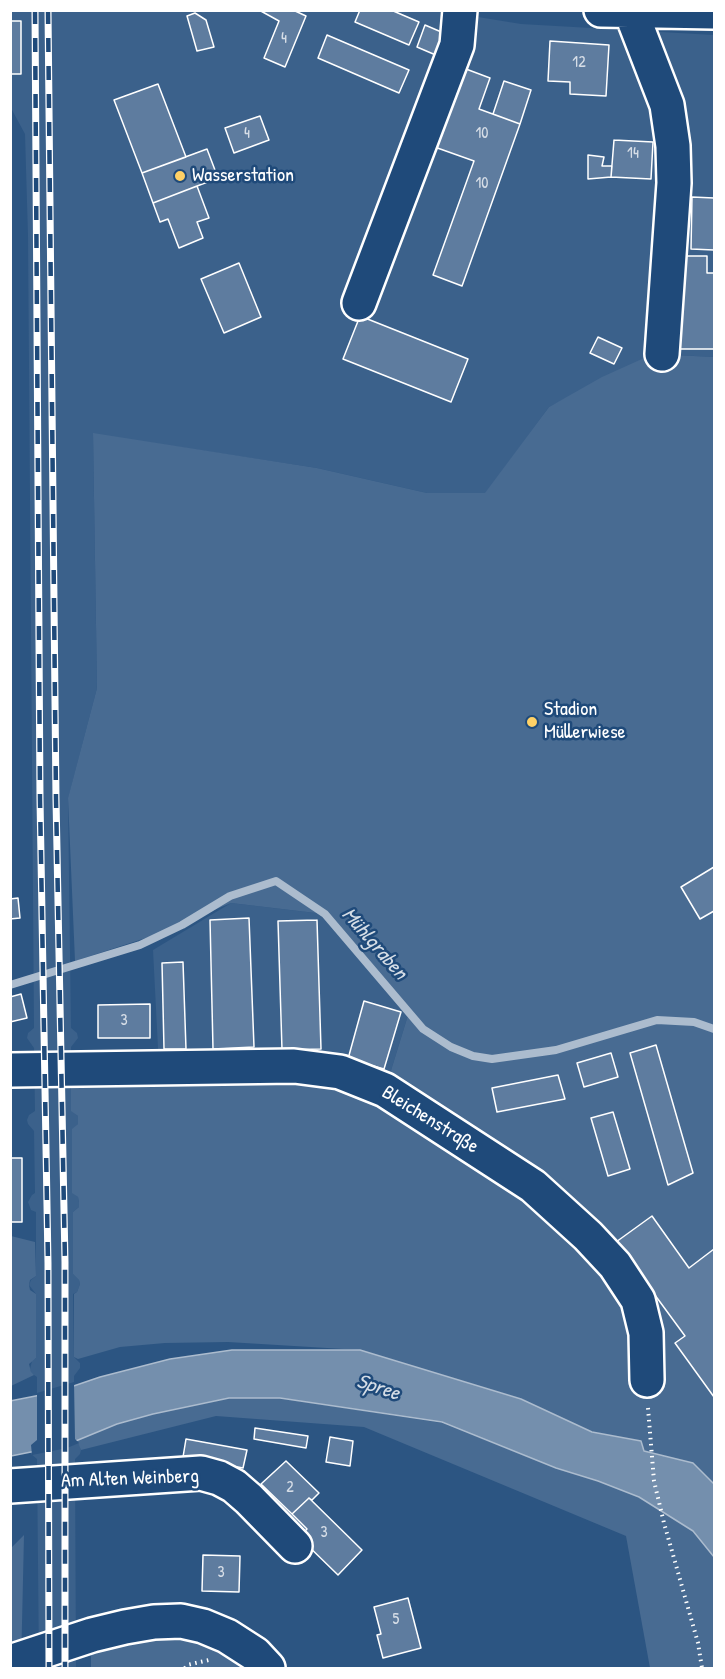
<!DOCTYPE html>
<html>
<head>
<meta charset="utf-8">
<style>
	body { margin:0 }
	#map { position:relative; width:725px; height:1679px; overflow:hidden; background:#2c5582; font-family:"Patrick Hand",sans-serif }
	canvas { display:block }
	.frame { position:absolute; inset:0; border:12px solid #fff; pointer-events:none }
</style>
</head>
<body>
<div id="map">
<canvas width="725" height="1679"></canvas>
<div class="frame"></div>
</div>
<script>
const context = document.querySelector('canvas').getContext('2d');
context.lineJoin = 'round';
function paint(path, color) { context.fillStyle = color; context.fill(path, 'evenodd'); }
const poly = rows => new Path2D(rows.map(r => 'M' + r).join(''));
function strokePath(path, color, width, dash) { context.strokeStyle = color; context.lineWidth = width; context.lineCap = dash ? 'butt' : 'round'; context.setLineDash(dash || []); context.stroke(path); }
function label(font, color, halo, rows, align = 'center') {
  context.font = font + ' "Patrick Hand",sans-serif'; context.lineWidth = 5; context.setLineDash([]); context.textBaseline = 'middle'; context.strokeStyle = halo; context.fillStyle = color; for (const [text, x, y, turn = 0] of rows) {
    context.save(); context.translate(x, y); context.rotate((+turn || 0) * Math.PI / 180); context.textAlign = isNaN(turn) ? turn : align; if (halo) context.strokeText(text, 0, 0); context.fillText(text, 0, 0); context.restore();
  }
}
paint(poly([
	[435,10,521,24,714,35,714,357,653,354,549,407,486,493,427,493,317,468,93,434,97,688,68,799,71,1028,77,1033,78,1038,71,1047,71,1110,78,1116,78,1124,72,1130,72,1192,78,1197,79,1202,79,1207,73,1212,73,1274,79,1280,80,1284,77,1292,73,1294,74,1357,80,1363,80,1368,74,1376,74,1439,80,1445,81,1450,80,1454,75,1459,76,1668,39,1668,37,1459,31,1454,30,1450,37,1440,37,1377,31,1373,30,1369,32,1361,36,1358,36,1294,29,1285,31,1280,36,1276,36,1212,31,1210,28,1202,32,1195,35,1193,34,1131,28,1124,27,1120,29,1115,35,1111,34,1048,27,1038,28,1033,34,1028,28,236,25,134,11,108,10,11],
	[231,903,324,914,409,1012,385,1090,159,1068,153,950]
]), '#3b618b');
paint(poly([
	[653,354,714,357,714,1484,693,1463,644,1451,641,1441,592,1432,522,1399,360,1350,228,1342,165,1343,120,1347,78,1359,74,1357,74,1294,77,1292,80,1284,79,1280,73,1274,73,1212,79,1207,79,1202,78,1197,72,1193,72,1129,78,1124,78,1116,71,1111,71,1070,158,1068,385,1090,409,1012,324,914,231,903,152,936,75,961,68,798,97,688,93,433,317,468,427,493,485,493,549,407,602,377],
	[11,1236,35,1242,36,1276,30,1280,29,1285,30,1290,36,1294,36,1358,29,1364,31,1372,34,1375,11,1386],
	[229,1398,280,1398,442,1423,556,1468,598,1481,639,1497,693,1531,714,1558,714,1668,650,1668,626,1536,364,1427,216,1416,81,1450,77,1440,117,1424,153,1414],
	[24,1535,21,1668,11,1668,10,1549],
	[142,1636,202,1636,252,1668,91,1668,91,1652]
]), '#486b92');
const water = poly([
	[232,1350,360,1350,521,1399,592,1432,641,1441,644,1451,693,1463,714,1484,714,1557,693,1531,639,1497,598,1481,556,1468,442,1422,280,1398,229,1398,153,1414,117,1424,66,1445,11,1456,10,1401,56,1392,100,1377,170,1359,232,1350]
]);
paint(water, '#748fad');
strokePath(water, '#acbcce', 1.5);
paint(poly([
	[74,1382,75,1439,79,1443,67,1448,32,1455,31,1445,37,1440,37,1393]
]), '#2c5582');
strokePath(poly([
	[10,985,140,945,182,925,230,896,276,881,325,914,423,1029,451,1047,473,1056,492,1059,556,1050,657,1020,694,1022,714,1029]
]), '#acbcce', 8);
const building = poly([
	[259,10,293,10,306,16,285,67,264,58,279,21,259,10],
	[360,10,391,10,419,22,409,45,355,22,360,10],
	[195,13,206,20,214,47,197,51,187,16,195,13],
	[10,21,21,21,21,74,10,74,10,21],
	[425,25,446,34,438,56,417,47,425,25],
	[327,35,409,70,399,93,318,58,327,35],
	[550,41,609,45,606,96,570,94,570,82,548,81,550,41],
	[458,66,490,78,479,109,520,124,462,286,433,275,474,161,429,145,458,66],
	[504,81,531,90,520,124,493,114,504,81],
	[158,84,186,157,142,173,114,100,158,84],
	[260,116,269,140,234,153,225,128,260,116],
	[614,140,653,142,651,179,611,177,614,140],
	[207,149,218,178,153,203,142,173,207,149],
	[588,155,604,157,602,166,612,166,611,177,588,179,588,155],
	[197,186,209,218,197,222,203,238,179,248,168,219,160,222,153,203,197,186],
	[692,197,714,198,714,250,691,249,692,197],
	[684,256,707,256,707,273,714,273,714,349,678,349,684,256],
	[239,263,261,317,224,333,201,279,239,263],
	[360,316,468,359,451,402,343,359,360,316],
	[598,337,622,348,614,364,590,353,598,337],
	[714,867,714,911,700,919,681,887,714,867],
	[18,898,20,918,10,919,10,899,18,898],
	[249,918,254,1047,213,1049,210,920,249,918],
	[317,920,321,1049,282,1050,278,921,317,920],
	[183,962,186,1049,164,1049,162,963,183,962],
	[21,994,27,1018,10,1022,10,997,21,994],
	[364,1001,401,1012,384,1069,348,1059,364,1001],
	[150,1004,150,1038,98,1038,98,1005,150,1004],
	[656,1045,693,1173,668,1185,630,1053,656,1045],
	[611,1053,618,1077,584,1087,577,1063,611,1053],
	[558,1075,565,1099,497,1112,492,1088,558,1075],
	[613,1112,630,1169,608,1176,591,1118,613,1112],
	[10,1158,22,1158,22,1222,10,1222,10,1158],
	[652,1216,689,1268,714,1249,714,1397,675,1343,685,1336,616,1242,652,1216],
	[255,1428,308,1436,306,1448,254,1439,255,1428],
	[330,1437,353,1441,350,1466,326,1462,330,1437],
	[186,1439,247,1450,243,1468,183,1457,186,1439],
	[286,1461,319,1493,312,1500,309,1498,292,1514,261,1484,286,1461],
	[309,1498,362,1550,338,1575,299,1537,307,1529,292,1514,309,1498],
	[203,1555,240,1556,239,1592,202,1591,203,1555],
	[408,1598,421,1648,383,1658,377,1635,381,1634,374,1607,408,1598]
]);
paint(building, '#5e7c9f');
strokePath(building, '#fff', 1.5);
const minor = poly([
	[601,10,714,12],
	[631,12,667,105,673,146,674,183,662,354],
	[359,303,457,45,460,10],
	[10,1070,294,1066,340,1072,385,1090,533,1186,588,1236,615,1265,638,1300,646,1333,647,1380],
	[10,1486,201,1473,219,1478,234,1486,249,1499,295,1546],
	[10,1662,92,1635,125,1627,154,1622,181,1621,203,1626,227,1636,255,1654,268,1668]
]);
strokePath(minor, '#fff', 38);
strokePath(poly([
	[648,1408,654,1481,664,1523,698,1643,702,1668],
	[185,1668,187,1665,209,1660]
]), '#fff', 4, [1.5, 4.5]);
strokePath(minor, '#1f4a7a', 33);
const rail = poly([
	[35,10,40,799,48,1263,49,1668],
	[48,10,56,799,65,1262,65,1668]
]);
strokePath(rail, '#fff', 7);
strokePath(rail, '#1f4a7a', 4.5, [14]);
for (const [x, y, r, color] of [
	[180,176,6,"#ffd166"],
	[532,722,6,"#ffd166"]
]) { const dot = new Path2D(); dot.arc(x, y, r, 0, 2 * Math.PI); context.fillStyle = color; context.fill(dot); strokePath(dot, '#1f4a7a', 2); }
label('16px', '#d7dee7', null, [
	["4",284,39],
	["12",579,63],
	["4",247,134],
	["10",482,134],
	["14",633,154],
	["10",482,184],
	["3",124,1021],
	["2",290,1488],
	["3",324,1533],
	["3",221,1573],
	["5",396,1620]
]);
label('20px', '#fff', '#1f4a7a', [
	["Wasserstation",192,176],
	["Stadion",544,710],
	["Müllerwiese",544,733]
], 'left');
label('20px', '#fff', '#1f4a7a', [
	["Bleichenstraße",430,1120,32],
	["Am Alten Weinberg",130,1479,-2]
]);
label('italic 21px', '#d5dde6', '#1f4a7a', [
	["Mühlgraben",374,944,49],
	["Spree",378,1388,18]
]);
</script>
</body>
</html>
